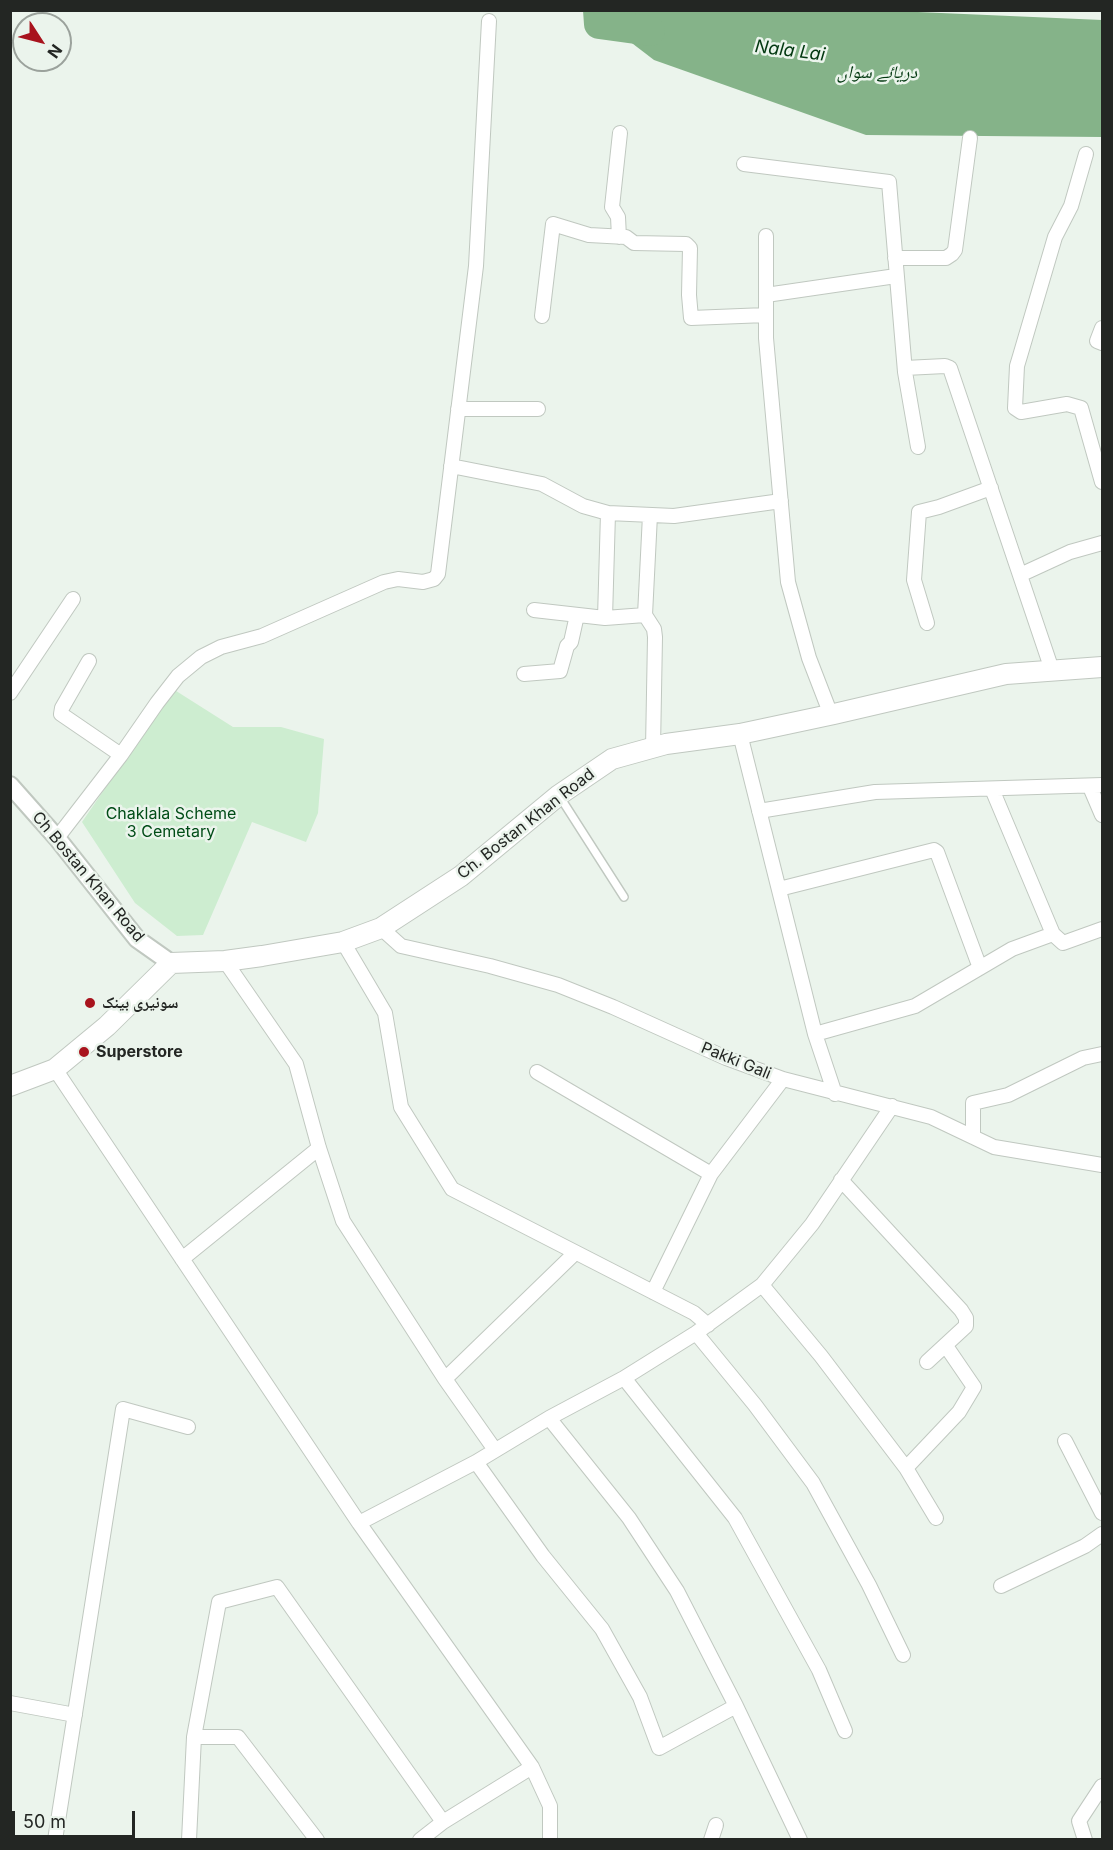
<!DOCTYPE html>
<html>
<head>
<meta charset="utf-8">
<style>
	body { margin:0 }
	#map { position:relative; width:1113px; height:1850px; overflow:hidden; background:#ebf4ec; font-family:Inter,sans-serif }
	canvas { display:block }
	.frame { position:absolute; inset:0; border:12px solid #232623; pointer-events:none }
	.north { position:absolute; left:12px; top:12px; width:60px; height:60px; box-sizing:border-box; background:#ebf4ec; border:2px solid #9ba29c; border-radius:50%; rotate:126deg; font-size:16px; font-weight:700; line-height:24px; text-align:center; color:#232623 }
	.north::after { content:''; display:block; margin:auto; width:21px; height:27px; background:#a8131d; clip-path:polygon(50% 0,100% 100%,50% 72%,0 100%) }
	.scale { position:absolute; left:12px; top:1811px; width:123px; height:27px; box-sizing:border-box; border:3px solid #232623; border-top:0; padding-left:8px; font-size:18px; line-height:21px; white-space:nowrap; color:#232623; -webkit-text-stroke:4px #ebf4ec; paint-order:stroke }
</style>
</head>
<body>
<div id="map">
<canvas width="1113" height="1850"></canvas>
<div class="frame"></div>
<div class="north">N</div>
<div class="scale">50 m</div>
</div>
<script>
const context = document.querySelector('canvas').getContext('2d');
context.lineJoin = 'round';
function paint(path, color) { context.fillStyle = color; context.fill(path, 'evenodd'); }
const poly = rows => new Path2D(rows.map(r => 'M' + r).join(''));
function strokePath(path, color, width, dash) { context.strokeStyle = color; context.lineWidth = width; context.lineCap = dash ? 'butt' : 'round'; context.setLineDash(dash || []); context.stroke(path); }
function label(font, color, halo, rows, align = 'center') {
  context.font = font + ' Inter,"Noto Naskh Arabic",sans-serif'; context.lineWidth = 5; context.setLineDash([]); context.textBaseline = 'middle'; context.strokeStyle = halo; context.fillStyle = color; for (const [text, x, y, turn = 0] of rows) {
    context.save(); context.translate(x, y); context.rotate((+turn || 0) * Math.PI / 180); context.textAlign = isNaN(turn) ? turn : align; if (halo) context.strokeText(text, 0, 0); context.fillText(text, 0, 0); context.restore();
  }
}
paint(poly([
	[173,689,233,727,281,727,324,739,318,813,306,842,252,822,203,935,177,936,135,903,82,822]
]), '#cdedd0');
paint(poly([
	[872,10,1102,20,1102,137,866,135,654,60,590,11]
]), '#85b389');
strokePath(poly([
	[598,10,599,24,650,31]
]), '#85b389', 30);
const service = poly([
	[560,797,624,897]
]);
const minor = poly([
	[1086,154,1071,206,1055,237,1020,356,1017,366,1015,408,1021,412,1067,404,1081,408,1102,482],
	[744,164,889,182,905,372,918,447],
	[766,236,766,338,788,582,809,658,831,715],
	[619,237,618,217,612,207,620,133],
	[895,258,946,258,952,254,955,250,970,138],
	[766,295,896,276],
	[542,316,553,224,589,235,626,237,634,243,686,244,690,248,689,295,691,318,766,315],
	[1102,328,1097,341,1102,343],
	[905,368,945,366,950,368,1052,670],
	[458,409,538,409],
	[451,466,542,484,583,506,608,513,674,516,781,501],
	[650,515,645,615,654,629,655,637,653,748],
	[1020,575,1070,552,1102,543],
	[534,610,605,618,645,615],
	[605,618,608,513],
	[927,623,914,580,919,512,939,507,991,488],
	[89,661,62,708,61,714,121,755],
	[524,674,560,671,567,646,571,642,577,615],
	[10,693,73,599],
	[740,734,815,1034,835,1094],
	[1090,787,1102,815],
	[992,789,1053,934,1063,943,1102,929],
	[759,811,875,792,1102,785],
	[57,838,121,755,157,703,178,676,201,657,221,647,262,636,384,582,398,579,423,582,434,579,438,574,476,266,489,21],
	[779,889,934,850,937,852,980,968],
	[381,928,401,946,490,966,558,985,613,1007,726,1058,783,1079,931,1117,994,1147,1102,1165],
	[343,942,385,1013,401,1107,452,1189,694,1313,708,1325],
	[225,961,296,1064,319,1148,343,1221,445,1379,495,1450],
	[815,1034,915,1006,1012,949,1053,934],
	[55,1069,359,1523,532,1767],
	[537,1072,711,1174],
	[973,1137,973,1103,1008,1095,1083,1058,1102,1054],
	[841,1180,961,1310,966,1318,966,1326,927,1362],
	[182,1259,319,1148],
	[762,1285,821,1356,906,1468,936,1518],
	[653,1292,711,1174,783,1079],
	[696,1333,755,1405,813,1483,869,1585,903,1655],
	[624,1378,735,1518,819,1670,845,1731],
	[445,1379,575,1253],
	[549,1418,629,1518,677,1591,736,1706,800,1840],
	[1065,1441,1102,1513],
	[476,1462,543,1556,602,1629,640,1697,659,1748,736,1706],
	[906,1468,959,1412,974,1387,946,1346],
	[359,1523,476,1462,549,1418,624,1378,696,1333,762,1285,812,1224,892,1106],
	[1001,1586,1085,1546,1102,1534],
	[10,1703,75,1715],
	[194,1737,238,1737,317,1840],
	[55,1840,123,1409,188,1427],
	[189,1840,194,1737,219,1602,277,1587,443,1822],
	[420,1840,443,1822,532,1767,550,1806,550,1840],
	[711,1840,716,1825],
	[1085,1840,1079,1821,1102,1786]
]);
const tertiary = poly([
	[10,785,57,838,137,939,171,963]
]);
const secondary = poly([
	[10,1086,55,1069,107,1026,171,963,225,961,262,956,343,942,381,928,461,876,559,795,612,759,666,744,740,734,834,714,1006,674,1102,667]
]);
strokePath(service, '#c0c8c0', 10);
strokePath(minor, '#c0c8c0', 16);
strokePath(tertiary, '#c0c8c0', 20);
strokePath(secondary, '#c0c8c0', 22);
strokePath(service, '#fff', 7);
strokePath(minor, '#fff', 14);
strokePath(tertiary, '#fff', 16);
strokePath(secondary, '#fff', 20);
for (const [x, y, r, color] of [
	[90,1003,6,"#a8131d"],
	[84,1052,6,"#a8131d"]
]) { const dot = new Path2D(); dot.arc(x, y, r, 0, 2 * Math.PI); context.fillStyle = color; context.fill(dot); strokePath(dot, '#ebf4ec', 2); }
label('16px', '#014c17', '#ebf4ec', [
	["Chaklala Scheme",171,814],
	["3 Cemetary",171,832]
]);
label('16px', '#232623', '#ebf4ec', [
	["Ch. Bostan Khan Road",526,824,-38],
	["Ch Bostan Khan Road",88,877,50],
	["Pakki Gali",736,1061,22]
]);
label('bold 16px', '#232623', '#ebf4ec', [
	["سونیری بینک",102,1003],
	["Superstore",96,1052]
], 'left');
label('italic 18px', '#023810', '#ebf4ec', [
	["Nala Lai",790,51,7],
	["دریائے سواں",877,73]
]);
</script>
</body>
</html>
